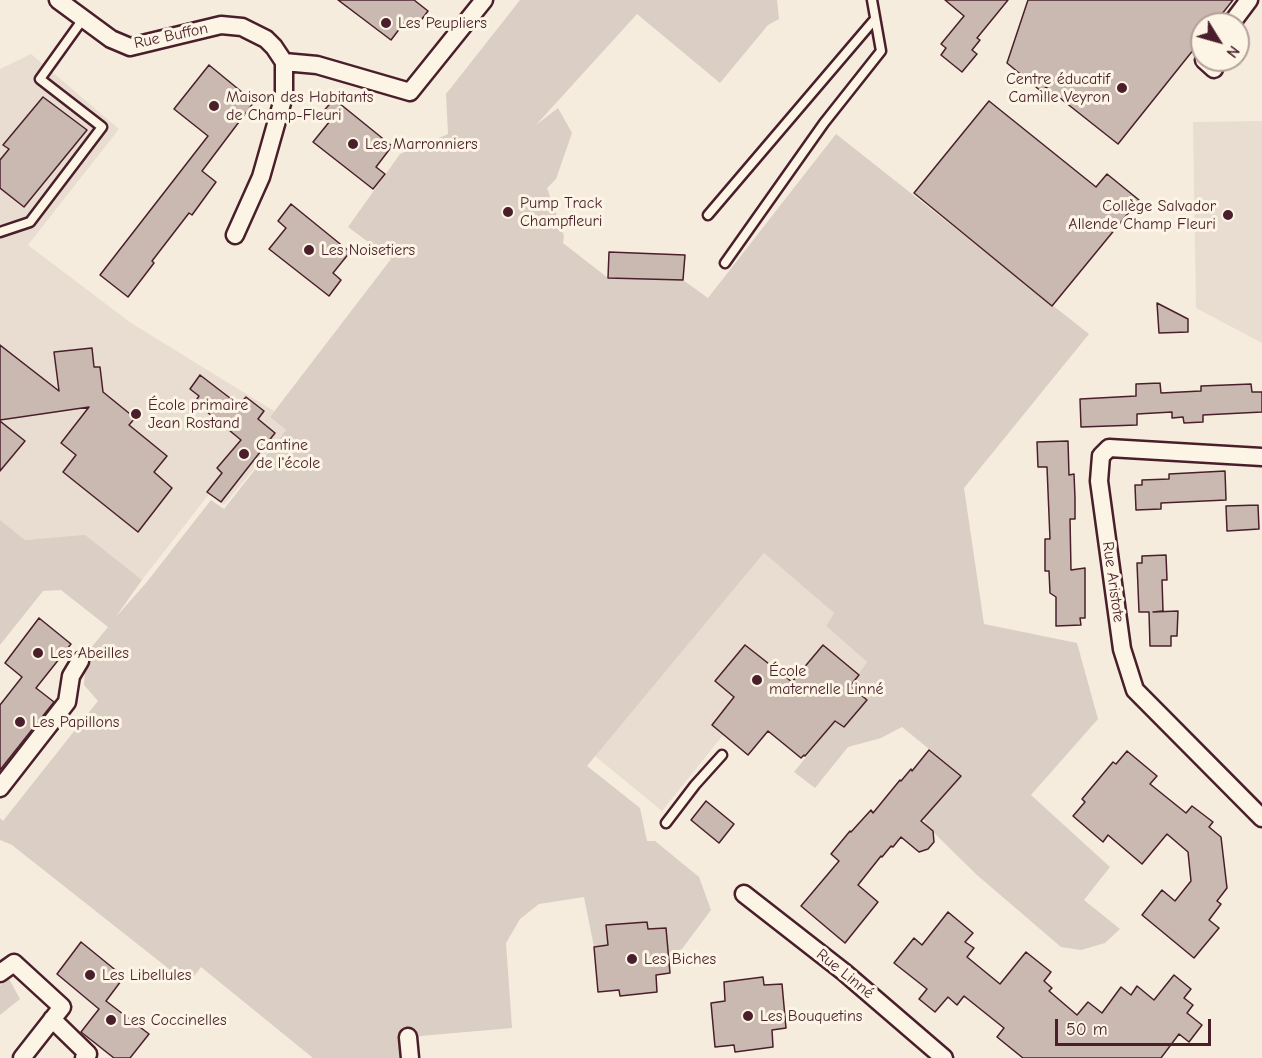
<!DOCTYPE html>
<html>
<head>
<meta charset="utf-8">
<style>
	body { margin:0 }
	#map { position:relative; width:1262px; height:1058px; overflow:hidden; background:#f5ecde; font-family:"Comic Neue",sans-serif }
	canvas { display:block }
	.north { position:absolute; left:1190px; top:12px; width:60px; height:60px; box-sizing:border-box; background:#fcf5e5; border:2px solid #b59f9b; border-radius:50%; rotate:127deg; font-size:16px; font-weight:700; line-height:24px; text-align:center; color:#4a1f2b }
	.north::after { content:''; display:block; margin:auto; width:21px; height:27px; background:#4a1f2b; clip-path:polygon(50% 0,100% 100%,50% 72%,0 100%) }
	.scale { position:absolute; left:1055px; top:1019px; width:156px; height:27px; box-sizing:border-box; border:3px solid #4a1f2b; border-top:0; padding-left:8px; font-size:18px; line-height:21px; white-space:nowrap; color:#4a1f2b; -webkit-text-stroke:4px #fcf5e5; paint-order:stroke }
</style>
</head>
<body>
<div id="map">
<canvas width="1262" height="1058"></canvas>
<div class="north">N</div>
<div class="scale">50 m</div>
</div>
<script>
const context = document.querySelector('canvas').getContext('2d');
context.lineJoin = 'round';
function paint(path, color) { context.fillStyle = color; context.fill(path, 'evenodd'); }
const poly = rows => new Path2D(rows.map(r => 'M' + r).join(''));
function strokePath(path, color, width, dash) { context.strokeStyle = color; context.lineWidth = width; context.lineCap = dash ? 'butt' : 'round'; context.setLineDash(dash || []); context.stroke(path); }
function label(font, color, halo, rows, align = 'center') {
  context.font = font + ' "Comic Neue",sans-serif'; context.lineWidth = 6; context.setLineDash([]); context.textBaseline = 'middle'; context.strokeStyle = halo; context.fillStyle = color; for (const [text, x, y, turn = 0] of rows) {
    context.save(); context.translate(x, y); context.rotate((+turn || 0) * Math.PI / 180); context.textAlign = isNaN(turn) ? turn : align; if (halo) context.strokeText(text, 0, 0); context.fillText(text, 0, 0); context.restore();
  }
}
paint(poly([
	[31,54,119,129,28,245,131,323,274,411,270,417,286,430,224,505,209,494,142,580,85,536,25,540,0,520,0,69],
	[1262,121,1262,343,1196,308,1193,122],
	[764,553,834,613,826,626,867,662,850,686,867,700,844,727,835,721,805,756,801,758,786,746,788,743,771,728,748,755,723,735,662,811,595,756]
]), '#e8ddd0');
paint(poly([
	[520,0,777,0,779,19,768,25,720,83,637,14,536,125,558,108,572,133,556,179,547,188,564,236,563,243,608,278,683,280,708,298,836,134,1089,334,964,488,984,624,1077,643,1098,719,1031,795,1110,867,1084,900,1120,929,1105,943,1081,950,1061,947,977,875,928,827,922,817,942,796,944,796,961,775,902,727,881,738,848,747,815,788,794,772,835,721,844,727,867,700,850,686,867,662,826,626,834,613,764,553,587,766,640,808,647,841,655,841,699,877,711,910,682,949,668,953,666,928,648,929,647,922,607,925,608,945,594,947,584,897,539,904,520,919,506,943,512,1028,409,1037,410,1058,313,1058,201,967,188,984,12,845,0,840,0,818,3,821,98,701,84,685,86,654,108,627,61,590,43,591,0,645,0,520,25,540,85,535,142,580,115,618,146,583,211,500,224,509,286,430,270,417,391,259,348,227,400,154,448,134,446,94],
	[9,979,20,999,0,1015,0,985]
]), '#dbcec4');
const building = poly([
	[338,0,414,0,428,11,416,27,407,19,391,40,338,0],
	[945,0,1008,0,977,38,980,40,972,50,977,54,962,72,941,55,946,48,941,44,964,16,945,0],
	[1028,0,1233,0,1214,24,1202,24,1202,39,1118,144,1046,87,1042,92,1007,63,1028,0],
	[209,65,254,102,202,171,216,182,192,215,189,213,152,261,154,263,128,297,100,275,208,136,174,109,209,65],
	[43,97,87,130,24,207,0,188,0,160,9,149,3,145,43,97],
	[334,99,392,146,376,167,385,174,373,189,313,142,330,121,321,114,334,99],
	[989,101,1096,187,1107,174,1139,200,1052,306,914,193,989,101],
	[291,204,350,252,333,273,341,280,329,296,269,249,286,228,278,221,291,204],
	[609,252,685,255,683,280,608,278,609,252],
	[1157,303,1188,319,1188,332,1159,333,1157,303],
	[0,345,59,391,54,352,92,348,94,367,100,367,103,392,135,418,129,425,167,456,154,472,172,488,138,532,63,472,76,455,61,443,89,407,0,420,0,345],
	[200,375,239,405,246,397,264,411,258,419,275,433,221,502,207,492,222,473,217,468,241,440,195,402,199,396,190,389,200,375],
	[1160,383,1161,393,1201,391,1201,386,1251,384,1252,392,1262,392,1262,412,1203,415,1203,422,1184,423,1183,417,1172,418,1172,412,1137,414,1137,425,1081,427,1080,399,1136,396,1136,384,1160,383],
	[0,421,25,441,0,471,0,421],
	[1068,441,1069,475,1074,474,1075,498,1075,519,1070,519,1071,570,1085,568,1085,618,1080,618,1081,625,1056,626,1056,597,1050,593,1049,571,1045,571,1045,539,1050,539,1047,467,1038,467,1037,442,1068,441],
	[1225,471,1226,500,1161,503,1161,509,1136,510,1135,485,1142,485,1142,480,1169,479,1169,474,1225,471],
	[1258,505,1259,529,1227,531,1226,506,1258,505],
	[1166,555,1167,580,1162,580,1163,611,1153,612,1178,611,1177,636,1171,636,1171,646,1150,646,1149,612,1139,612,1137,563,1142,563,1142,556,1166,555],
	[39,618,71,644,36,688,54,702,0,770,0,705,22,677,5,663,39,618],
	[745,645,792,682,823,645,859,675,850,686,867,700,844,727,835,721,805,756,804,755,801,758,768,731,748,755,712,725,734,697,715,681,745,645],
	[929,750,961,776,921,821,933,831,934,842,928,849,919,852,901,837,893,847,891,846,882,857,881,856,858,885,878,902,845,943,801,906,839,861,831,854,850,831,851,832,871,810,873,813,900,780,901,781,911,769,912,771,929,750],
	[1127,751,1157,776,1150,784,1186,813,1192,806,1213,822,1209,827,1221,837,1227,888,1217,901,1221,904,1209,920,1219,928,1194,958,1142,915,1162,890,1175,901,1191,881,1188,852,1167,834,1142,864,1108,835,1103,842,1073,816,1085,802,1082,799,1113,762,1116,764,1127,751],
	[706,801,734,824,719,843,691,820,706,801],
	[948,912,973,933,965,942,974,948,967,957,1000,984,1026,952,1051,972,1044,981,1052,988,1049,991,1077,1015,1088,1002,1102,1013,1121,987,1131,995,1137,986,1154,1000,1174,975,1191,989,1184,998,1193,1005,1187,1013,1202,1025,1189,1042,1179,1034,1161,1058,1023,1058,997,1037,1004,1028,964,996,957,1005,948,997,935,1012,919,999,927,989,894,963,914,938,922,945,948,912],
	[647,922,648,929,666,928,670,973,656,975,657,992,620,996,619,990,598,992,594,947,608,945,606,925,647,922],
	[81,942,124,977,106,1001,149,1034,130,1058,114,1058,81,1032,99,1009,57,974,81,942],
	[763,977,764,985,782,984,786,1028,772,1030,773,1047,735,1052,734,1045,715,1047,711,1003,725,1001,724,982,763,977]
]);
paint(building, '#cab9b1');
strokePath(building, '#4a1f2b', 1.5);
const service = poly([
	[708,215,875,19],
	[0,232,30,222,102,127,40,79,83,19],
	[725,263,824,123,881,51,872,0],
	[666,823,695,785,722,755]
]);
const minor = poly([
	[58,0,111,39,130,47,221,25,242,27,266,39,274,47,284,62,284,96,261,177,235,235],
	[1231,24,1249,0],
	[1204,60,1214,69],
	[284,62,317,65,410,92,484,0],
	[1262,457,1109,448,1101,456,1099,481,1122,649,1135,690,1262,818],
	[0,788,67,702,71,676,80,661],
	[744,894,844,972,944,1058],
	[0,973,14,963,62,1007,22,1058],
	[52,1019,88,1054,84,1058],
	[408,1037,410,1058]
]);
strokePath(service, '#4a1f2b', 13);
strokePath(minor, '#4a1f2b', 21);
strokePath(service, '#fcf5e5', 8);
strokePath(minor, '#fcf5e5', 16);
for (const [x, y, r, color] of [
	[386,23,6,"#4a1f2b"],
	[1122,88,6,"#4a1f2b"],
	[214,106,6,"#4a1f2b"],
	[353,144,6,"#4a1f2b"],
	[508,212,6,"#4a1f2b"],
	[1228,215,6,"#4a1f2b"],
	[309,250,6,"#4a1f2b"],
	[136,414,6,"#4a1f2b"],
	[244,454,6,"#4a1f2b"],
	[38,653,6,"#4a1f2b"],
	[757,680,6,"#4a1f2b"],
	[20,722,6,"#4a1f2b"],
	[632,959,6,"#4a1f2b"],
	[90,975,6,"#4a1f2b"],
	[748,1016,6,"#4a1f2b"],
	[111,1020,6,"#4a1f2b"]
]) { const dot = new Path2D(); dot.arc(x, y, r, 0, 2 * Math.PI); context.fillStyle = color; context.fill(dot); strokePath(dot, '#fcf5e5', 2); }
label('16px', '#4a1f2b', '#fcf5e5', [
	["Les Peupliers",398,23],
	["Centre éducatif",1110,79,"right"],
	["Camille Veyron",1110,97,"right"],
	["Maison des Habitants",226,97],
	["de Champ-Fleuri",226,115],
	["Les Marronniers",365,144],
	["Pump Track",520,203],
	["Champfleuri",520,221],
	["Collège Salvador",1216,206,"right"],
	["Allende Champ Fleuri",1216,224,"right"],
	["Les Noisetiers",321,250],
	["École primaire",148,405],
	["Jean Rostand",148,423],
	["Cantine",256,445],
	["de l'école",256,463],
	["Les Abeilles",50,653],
	["École",769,671],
	["maternelle Linné",769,689],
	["Les Papillons",32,722],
	["Les Biches",644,959],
	["Les Libellules",102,975],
	["Les Bouquetins",760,1016],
	["Les Coccinelles",123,1020]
], 'left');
label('16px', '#4a1f2b', '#fcf5e5', [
	["Rue Buffon",171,36,-12],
	["Rue Aristote",1113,582,82],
	["Rue Linné",845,974,39]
]);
</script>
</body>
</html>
